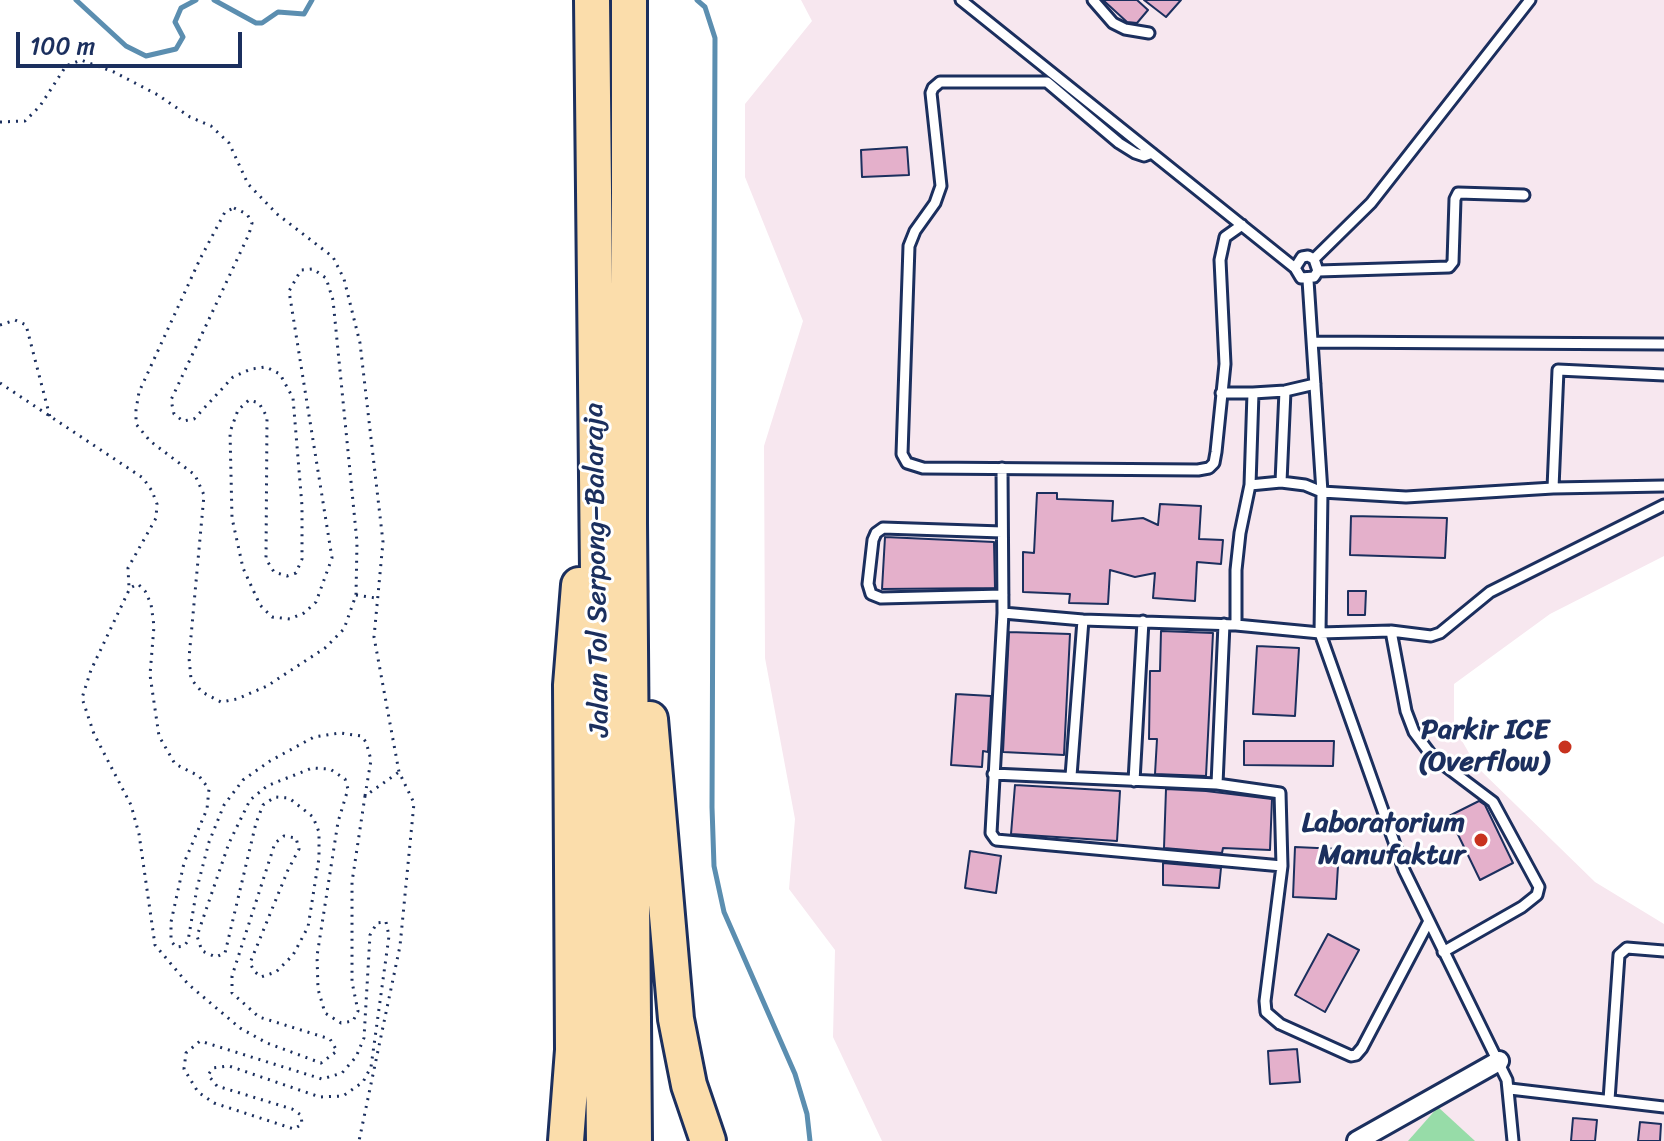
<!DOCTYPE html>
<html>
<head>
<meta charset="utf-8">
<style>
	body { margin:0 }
	#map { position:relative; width:1664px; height:1141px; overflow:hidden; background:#fff; font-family:Sriracha,sans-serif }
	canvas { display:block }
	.scale { position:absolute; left:16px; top:32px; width:226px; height:36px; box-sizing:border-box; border:4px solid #1b2f5e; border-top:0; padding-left:10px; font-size:24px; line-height:28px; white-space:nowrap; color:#1b2f5e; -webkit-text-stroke:6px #fff; paint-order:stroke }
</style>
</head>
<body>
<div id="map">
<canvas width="1664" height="1141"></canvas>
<div class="scale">100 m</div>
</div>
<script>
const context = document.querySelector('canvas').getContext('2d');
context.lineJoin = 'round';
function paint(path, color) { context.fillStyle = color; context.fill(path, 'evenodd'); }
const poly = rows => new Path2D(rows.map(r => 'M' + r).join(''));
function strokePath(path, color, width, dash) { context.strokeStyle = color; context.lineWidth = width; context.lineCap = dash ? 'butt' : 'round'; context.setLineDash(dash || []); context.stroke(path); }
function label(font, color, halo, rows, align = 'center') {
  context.font = font + ' Sriracha,sans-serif'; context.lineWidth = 6; context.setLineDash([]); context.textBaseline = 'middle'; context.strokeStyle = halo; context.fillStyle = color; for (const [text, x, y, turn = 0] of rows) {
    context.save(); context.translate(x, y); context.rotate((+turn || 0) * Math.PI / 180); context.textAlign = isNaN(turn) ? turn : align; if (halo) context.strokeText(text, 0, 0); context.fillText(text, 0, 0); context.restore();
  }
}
paint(poly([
	[801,0,1664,0,1664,556,1550,614,1454,684,1454,727,1477,767,1595,882,1664,924,1664,1141,882,1141,833,1037,835,950,789,889,795,819,765,658,764,446,803,321,745,177,745,104,812,21]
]), '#f7e7ef');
paint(poly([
	[1438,1107,1475,1141,1408,1141]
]), '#97dca8');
strokePath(poly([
	[76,0,126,46,146,56,176,49,183,37,175,22,181,8,196,0],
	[214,0,256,23,262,23,278,12,304,14,312,0],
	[697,0,705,7,715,38,712,807,714,866,724,912,795,1074,807,1114,810,1141]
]), '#5b8eb0', 5);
const building = poly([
	[1103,0,1137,0,1148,10,1137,23,1127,22,1103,0],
	[1144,0,1181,0,1166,17,1144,0],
	[907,147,909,175,862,177,861,150,907,147],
	[1037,493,1057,493,1057,499,1113,501,1112,521,1143,518,1158,525,1160,504,1201,506,1199,539,1223,540,1221,564,1197,562,1195,601,1153,598,1155,573,1135,577,1110,570,1108,604,1069,603,1070,594,1023,592,1023,552,1034,553,1037,493],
	[1351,516,1447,518,1445,558,1350,555,1351,516],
	[885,537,994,542,995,588,882,589,885,537],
	[1348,591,1366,591,1365,615,1348,615,1348,591],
	[1161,631,1213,633,1206,776,1155,774,1157,739,1149,739,1150,671,1160,671,1161,631],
	[1009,632,1070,634,1064,755,1003,752,1009,632],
	[1257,646,1299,648,1295,716,1253,714,1257,646],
	[956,694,991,696,988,752,983,751,982,767,951,765,956,694],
	[1244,741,1334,741,1333,766,1244,765,1244,741],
	[1015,785,1120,791,1117,841,1011,834,1015,785],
	[1166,789,1206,791,1272,799,1270,850,1223,848,1222,853,1164,848,1166,789],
	[1479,801,1485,805,1513,863,1480,880,1449,816,1479,801],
	[1295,847,1339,849,1336,899,1293,897,1295,847],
	[970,851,1001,856,996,893,965,888,970,851],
	[1163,863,1221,868,1219,888,1163,885,1163,863],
	[1328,934,1359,950,1325,1012,1295,995,1328,934],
	[1297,1049,1300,1082,1270,1084,1268,1051,1297,1049],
	[1573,1118,1597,1120,1595,1141,1571,1141,1573,1118],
	[1640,1122,1661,1124,1660,1141,1638,1141,1640,1122]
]);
paint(building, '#e4b0cb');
strokePath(building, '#1b2f5e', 2);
const service = poly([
	[961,0,1295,268,1301,278,1314,277,1318,271,1314,259,1308,256,1302,257,1295,268],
	[1093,0,1113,23,1125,29,1149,33],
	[1152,153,1144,156,1135,153,1119,143,1047,82,940,82,933,88,931,93,941,186,935,203,915,231,909,246,902,454,907,463,923,468,1198,470,1209,468,1214,463,1216,452,1225,364,1220,260,1225,237,1242,225],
	[1314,259,1371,203,1530,0],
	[1318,271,1449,267,1453,262,1455,199,1458,193,1524,195],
	[1308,280,1322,492,1320,633,1404,870,1507,1080,1513,1141],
	[1313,342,1664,344],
	[1221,393,1253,393],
	[1002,468,1003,613],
	[1281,482,1285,391],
	[1250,485,1281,482,1305,485,1322,492,1406,497,1553,488,1664,486],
	[1553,488,1558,370,1664,375],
	[1002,532,883,528,876,533,873,540,868,584,871,594,881,598,1003,595],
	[1224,624,1217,784,1280,793,1282,866],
	[1236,625,1236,570,1240,533,1250,485,1253,393,1285,391,1315,384],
	[1391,631,1406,711,1414,732,1432,756,1493,802,1539,887,1537,895,1522,907,1443,952],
	[993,774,1217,784],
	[1071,776,1083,620],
	[1134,781,1143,621],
	[1429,921,1362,1048,1356,1055,1351,1056,1280,1024,1266,1012,1265,1001,1282,866,996,840,991,833,1003,613,1083,620,1236,625,1320,633,1391,631,1431,636,1440,633,1490,592,1664,505],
	[1510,1089,1664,1107],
	[1609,1100,1619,955,1627,948,1664,951]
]);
const minor = poly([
	[1357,1141,1499,1061]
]);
const motorway = poly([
	[592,0,604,1141],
	[629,0,629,523,634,1141],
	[650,719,676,1019,689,1085,708,1141],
	[566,1141,573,1050,571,685,579,585]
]);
strokePath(service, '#1b2f5e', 15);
strokePath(minor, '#1b2f5e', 24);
strokePath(motorway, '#1b2f5e', 40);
strokePath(poly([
	[0,122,25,121,40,106,66,66,81,60,114,72,158,95,190,117,211,126,229,143,248,184,277,214,333,257,344,279,360,343,383,542,374,637,399,772,414,803,400,946,359,1141],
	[234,208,247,214,252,223,249,234,171,400,174,414,183,421,194,419,233,377,251,369,266,367,280,374,293,398,302,506,302,559,296,573,287,576,274,572,266,559,267,417,259,403,249,400,238,410,230,432,232,518,243,568,260,605,272,617,290,619,304,613,316,602,332,558,289,291,301,270,313,269,326,278,333,300,357,542,356,595,344,629,325,648,267,686,237,699,221,702,202,692,191,679,189,658,204,495,195,475,150,441,136,424,136,410,139,392,200,259,225,212,234,208],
	[0,325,15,320,26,325,50,417],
	[0,383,143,478,152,491,157,504,156,518,128,568,129,587],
	[356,595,376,598],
	[365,796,371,760,366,742,361,736,340,733,314,737,270,761,243,780,224,805,209,842,197,888,188,941,184,946,176,947,171,941,171,922,184,863,207,809,209,789,199,776,175,764,159,736,150,675,154,626,151,604,145,591,138,584,130,588,91,670,82,698,94,734,131,805,139,834,155,945,188,984,240,1028,267,1043,321,1063,337,1051,330,1039,259,1017,232,993,232,976,275,843,284,836,296,838,299,849,288,870,250,963,254,971,261,977,276,972,293,955,308,927,319,858,319,832,313,817,289,798,275,797,263,805,256,823,225,953,216,957,202,951,197,936,229,843,250,800,267,786,312,768,330,769,345,779,348,789,338,822,317,956,318,989,325,1013,341,1023,353,1021,358,1011,352,982,352,882,365,796,399,772],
	[386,922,389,936,371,1067,363,1082,343,1096,320,1097,229,1066,213,1068,208,1075,217,1086,292,1109,301,1115,302,1124,294,1129,214,1103,198,1092,184,1069,186,1053,200,1041,322,1079,342,1073,356,1057,364,1038,370,935,377,923,386,922]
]), '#1b2f5e', 3, [2, 6]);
strokePath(service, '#fff', 9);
strokePath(minor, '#fff', 18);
strokePath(motorway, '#fbddab', 34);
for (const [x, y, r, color] of [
	[1565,747,8,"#c8321e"],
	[1481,840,8,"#c8321e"]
]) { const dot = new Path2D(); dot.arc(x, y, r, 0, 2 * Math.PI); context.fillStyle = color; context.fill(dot); strokePath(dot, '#fff', 3); }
label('28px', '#1b2f5e', '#fff', [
	["Jalan Tol Serpong–Balaraja",598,570,-91]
]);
label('bold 28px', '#1b2f5e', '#fff', [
	["Parkir ICE",1549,731],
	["(Overflow)",1549,763],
	["Laboratorium",1465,824],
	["Manufaktur",1465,856]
], 'right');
</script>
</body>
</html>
